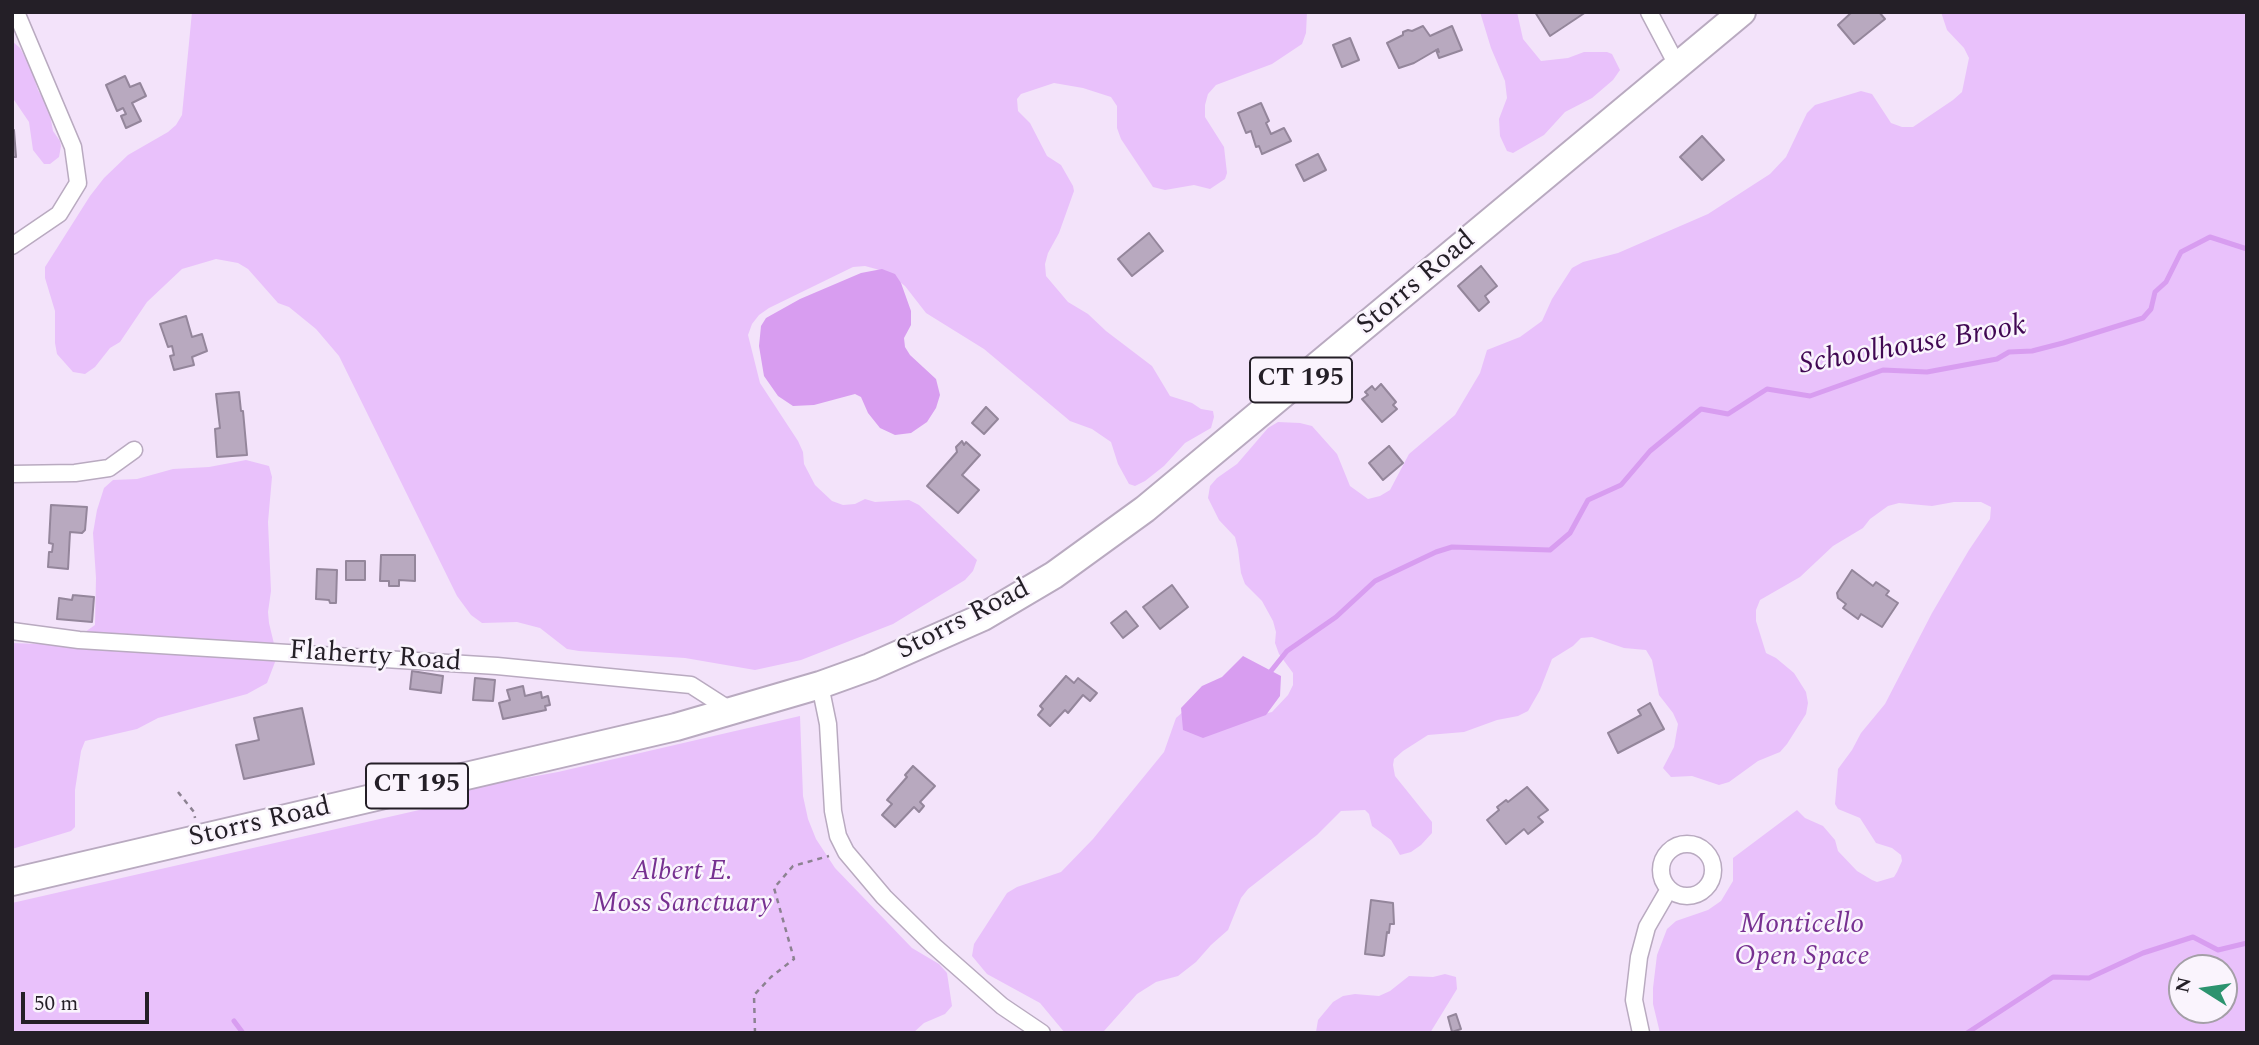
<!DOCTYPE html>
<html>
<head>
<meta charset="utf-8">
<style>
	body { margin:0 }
	#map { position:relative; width:2259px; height:1045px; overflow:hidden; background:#f3e3fa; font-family:Spectral,serif }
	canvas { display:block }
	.frame { position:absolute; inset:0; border:14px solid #241f27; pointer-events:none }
	.north { position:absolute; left:2168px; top:954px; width:70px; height:70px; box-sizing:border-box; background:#faf4fd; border:2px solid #a49fa7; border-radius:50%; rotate:282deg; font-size:19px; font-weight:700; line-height:28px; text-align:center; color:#241f27 }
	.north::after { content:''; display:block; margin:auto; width:24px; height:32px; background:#2c936f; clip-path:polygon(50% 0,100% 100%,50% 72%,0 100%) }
	.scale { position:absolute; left:21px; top:992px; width:128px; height:32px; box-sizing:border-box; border:4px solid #241f27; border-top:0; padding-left:9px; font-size:21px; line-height:24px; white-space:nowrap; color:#241f27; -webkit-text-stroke:5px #faf4fd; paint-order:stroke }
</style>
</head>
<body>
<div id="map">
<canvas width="2259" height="1045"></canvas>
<div class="frame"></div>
<div class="north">N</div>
<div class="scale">50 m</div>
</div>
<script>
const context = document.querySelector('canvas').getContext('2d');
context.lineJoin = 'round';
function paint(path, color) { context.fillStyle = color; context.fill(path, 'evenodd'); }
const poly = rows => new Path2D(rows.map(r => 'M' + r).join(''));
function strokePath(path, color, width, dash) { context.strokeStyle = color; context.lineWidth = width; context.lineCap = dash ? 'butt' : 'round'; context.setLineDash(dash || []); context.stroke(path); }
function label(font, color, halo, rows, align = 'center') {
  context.font = font + ' Spectral,serif'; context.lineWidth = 5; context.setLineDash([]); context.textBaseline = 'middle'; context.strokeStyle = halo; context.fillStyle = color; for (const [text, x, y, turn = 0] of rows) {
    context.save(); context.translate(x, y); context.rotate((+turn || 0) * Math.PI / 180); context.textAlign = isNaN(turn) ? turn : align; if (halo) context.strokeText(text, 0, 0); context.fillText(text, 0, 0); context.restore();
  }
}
paint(poly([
	[192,12,1307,12,1306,33,1302,44,1272,64,1216,85,1208,94,1205,105,1205,117,1224,147,1227,173,1225,179,1210,189,1194,185,1165,190,1153,187,1121,139,1117,128,1117,106,1111,97,1083,88,1054,83,1021,94,1017,99,1018,111,1030,123,1047,156,1061,165,1073,186,1074,191,1059,233,1048,253,1045,264,1046,276,1068,302,1088,314,1106,331,1152,366,1170,396,1192,403,1201,409,1213,411,1214,417,1211,428,1185,443,1164,466,1145,481,1135,486,1129,484,1118,464,1111,442,1092,429,1070,421,984,349,926,313,905,286,887,272,865,266,853,267,769,308,759,315,752,324,748,335,760,383,798,441,803,452,804,464,815,485,832,501,843,505,855,504,865,499,875,502,909,500,919,505,977,560,973,571,965,580,893,624,801,660,755,670,685,658,579,651,567,649,540,628,517,622,482,623,471,615,457,596,339,356,316,329,289,307,278,303,248,269,238,263,216,259,182,269,147,302,120,342,110,348,95,367,85,374,73,372,57,354,55,343,55,311,45,278,45,267,90,196,104,178,128,155,168,132,176,125,182,115],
	[1480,12,1517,12,1523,39,1541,61,1568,58,1584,52,1607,52,1612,54,1620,70,1613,80,1592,98,1565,112,1544,135,1513,153,1507,151,1500,136,1499,119,1507,98,1505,81,1491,48],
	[1941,12,2247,12,2247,1033,1660,1033,1653,1004,1653,988,1657,955,1667,929,1676,921,1708,910,1721,901,1733,881,1733,858,1797,810,1805,818,1823,826,1835,840,1838,851,1857,871,1872,880,1877,882,1894,877,1897,872,1902,861,1901,855,1892,848,1876,843,1860,818,1838,809,1835,804,1838,769,1852,750,1861,733,1885,704,1932,613,1969,550,1990,519,1991,507,1981,502,1954,502,1932,506,1899,503,1888,506,1870,519,1863,528,1833,546,1800,577,1760,600,1756,610,1756,621,1766,653,1776,658,1794,673,1806,692,1808,703,1806,714,1787,744,1780,752,1758,761,1729,782,1719,785,1692,776,1671,777,1663,768,1674,747,1678,724,1673,713,1659,695,1652,660,1646,650,1624,648,1592,637,1581,638,1573,646,1552,659,1540,690,1528,711,1518,716,1497,720,1464,732,1428,735,1403,751,1394,759,1393,765,1395,776,1432,822,1432,833,1421,845,1411,852,1400,855,1391,840,1372,826,1369,814,1365,810,1341,811,1317,835,1248,889,1241,898,1228,930,1211,945,1196,962,1178,976,1156,982,1137,994,1104,1031,1065,1033,1040,1003,987,974,972,956,974,944,1007,893,1017,887,1061,872,1093,839,1164,752,1176,718,1185,710,1214,726,1272,712,1288,695,1293,685,1293,673,1279,654,1275,643,1276,632,1273,621,1262,601,1245,584,1241,573,1238,549,1235,537,1219,520,1208,498,1210,486,1217,478,1237,464,1268,428,1278,422,1300,423,1312,426,1337,454,1350,486,1368,499,1380,496,1390,490,1409,454,1455,415,1480,373,1487,350,1520,337,1542,321,1552,299,1572,268,1583,262,1618,253,1708,214,1770,174,1786,157,1807,113,1815,105,1861,91,1872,94,1891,123,1902,127,1913,127,1953,100,1962,92,1969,58,1964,48,1947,30],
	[2182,968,2224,968,2224,1010,2182,1010],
	[12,41,20,48,31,68,38,90,49,109,53,131,60,141,61,146,59,157,50,164,44,164,33,150,29,122,12,97],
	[246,460,269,466,272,477,268,522,271,591,268,612,269,623,275,648,275,662,267,683,247,694,158,718,137,729,85,741,81,751,75,790,75,827,71,831,12,849,12,643,39,644,62,634,85,632,95,625,96,578,93,533,97,510,104,488,113,480,137,479,173,469,209,467],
	[800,716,803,796,808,819,816,839,835,868,912,948,939,964,947,973,952,1006,945,1014,924,1023,913,1033,12,1033,12,903,428,808,426,796,558,772],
	[1445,974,1456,977,1457,989,1430,1033,1316,1032,1318,1020,1333,1002,1343,996,1355,994,1379,996,1390,991,1409,976,1433,977]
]), '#e9c1fb');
paint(poly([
	[882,269,895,274,901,283,911,311,911,325,904,338,905,347,910,355,936,379,940,395,936,408,927,422,911,433,895,435,880,428,868,413,861,397,855,394,814,405,793,406,778,396,764,376,759,346,761,326,766,318,800,299,861,273],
	[1243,656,1281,676,1280,696,1266,715,1203,738,1183,730,1181,708,1202,686,1222,677]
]), '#d89df0');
strokePath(poly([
	[1271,671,1287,651,1336,617,1375,581,1436,552,1452,547,1550,550,1570,533,1588,500,1621,485,1650,451,1701,409,1728,414,1767,389,1810,396,1883,370,1927,372,1997,359,2009,352,2032,351,2063,343,2143,318,2151,309,2155,292,2166,282,2181,252,2210,237,2247,249],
	[234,1021,243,1033],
	[1967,1033,2053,977,2089,978,2143,953,2193,937,2218,950,2247,943]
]), '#d89df0', 5);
const building = poly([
	[1535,12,1586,12,1550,36,1535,12],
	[1852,12,1879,12,1885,19,1854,44,1838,25,1852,12],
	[1423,26,1430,36,1452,26,1462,50,1439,58,1436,50,1439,52,1438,49,1414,63,1399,68,1387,43,1403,35,1403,32,1408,30,1412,31,1423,26],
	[1350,38,1359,60,1342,67,1333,45,1350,38],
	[125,76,130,87,140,83,146,96,132,103,141,121,126,128,121,116,126,114,123,108,117,111,106,85,125,76],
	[1261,103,1269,121,1266,123,1271,134,1284,128,1291,141,1262,154,1259,146,1256,147,1251,131,1246,133,1238,113,1261,103],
	[12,130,14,130,16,157,12,157,12,130],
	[1702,136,1724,160,1702,180,1680,157,1702,136],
	[1318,154,1326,170,1304,181,1296,165,1318,154],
	[1149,233,1163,251,1132,276,1118,259,1149,233],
	[1481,266,1497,286,1485,296,1489,302,1479,311,1458,286,1481,266],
	[186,316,192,337,202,334,207,351,192,357,194,365,174,370,170,356,174,355,172,346,168,347,160,324,186,316],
	[1381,384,1396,402,1393,405,1397,409,1382,422,1362,399,1368,395,1365,392,1372,386,1375,390,1381,384],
	[239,392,241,411,243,411,247,455,217,457,215,429,220,428,216,394,239,392],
	[986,407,998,419,984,434,972,423,986,407],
	[962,441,964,445,966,442,980,455,962,475,979,490,958,513,927,486,957,452,956,447,962,441],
	[1389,446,1403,463,1383,480,1369,463,1389,446],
	[51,505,87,507,85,530,82,533,70,532,68,569,48,567,49,552,52,552,53,544,49,543,51,505],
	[381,555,415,555,415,581,399,580,399,586,389,586,389,581,380,581,381,555],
	[346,561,365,561,365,580,346,580,346,561],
	[317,569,337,570,336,603,330,603,329,600,316,599,317,569],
	[1852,570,1873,586,1876,582,1889,591,1886,595,1898,603,1882,627,1861,614,1858,619,1843,608,1846,604,1838,598,1837,593,1852,570],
	[1172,585,1188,607,1160,629,1143,607,1172,585],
	[73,595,94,597,92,622,57,619,59,598,72,600,73,595],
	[1126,611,1138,626,1123,638,1111,623,1126,611],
	[412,671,443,676,441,693,410,689,412,671],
	[1066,676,1074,683,1078,678,1097,693,1090,701,1083,695,1068,713,1065,710,1050,726,1038,715,1043,709,1040,706,1066,676],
	[475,678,495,680,493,701,473,700,475,678],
	[523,686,525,696,541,692,542,698,548,696,550,705,545,706,546,710,503,719,499,703,510,700,507,690,523,686],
	[1650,703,1664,729,1618,753,1608,733,1641,715,1638,710,1650,703],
	[302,708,314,764,244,779,236,745,259,740,254,718,302,708],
	[913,766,935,786,920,802,924,806,919,812,914,807,895,827,882,815,892,804,887,800,907,777,905,775,913,766],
	[1527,787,1548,810,1538,817,1543,822,1528,834,1524,829,1506,844,1487,820,1499,810,1497,807,1506,800,1508,802,1527,787],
	[1371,900,1393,903,1394,924,1390,924,1389,933,1387,932,1384,955,1382,956,1365,954,1371,900],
	[1456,1014,1461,1029,1452,1032,1448,1017,1456,1014]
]);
paint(building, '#b8a9bf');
strokePath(building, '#94869b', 2);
const minor = poly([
	[1649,12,1677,65],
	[12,246,59,214,78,183,73,147,16,12],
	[12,474,75,473,109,468,134,450],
	[12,631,79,640,497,666,691,685,730,710],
	[820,685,828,724,833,811,838,836,846,852,884,897,934,946,1002,1006,1042,1033],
	'1661 870a26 26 0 1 1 52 0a26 26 0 1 1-52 0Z',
	[1641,1033,1634,1000,1639,957,1647,927,1669,889]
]);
const primary = poly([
	[12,882,676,727,820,685,870,667,983,617,1054,575,1145,509,1742,12]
]);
strokePath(minor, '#b9aac0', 19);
strokePath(primary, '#b9aac0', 30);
strokePath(poly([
	[178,792,194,812,195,818],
	[755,1033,754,995,771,977,794,959,774,888,793,866,829,856]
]), '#8c8291', 2.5, [5, 5]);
strokePath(minor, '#fff', 16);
strokePath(primary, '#fff', 26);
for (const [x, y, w] of [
	[1301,380,102],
	[417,786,102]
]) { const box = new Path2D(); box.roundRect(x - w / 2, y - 22.5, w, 45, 5); context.fillStyle = '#faf4fd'; context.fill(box); strokePath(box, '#241f27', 2); }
label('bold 26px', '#241f27', null, [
	["CT 195",1301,380],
	["CT 195",417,786]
]);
label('28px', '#241f27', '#faf4fd', [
	["Storrs Road",1417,284,-40],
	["Storrs Road",964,621,-27],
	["Flaherty Road",375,658,4],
	["Storrs Road",260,824,-13]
]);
label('italic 28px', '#773191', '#faf4fd', [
	["Albert E.",682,874],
	["Moss Sanctuary",682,906],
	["Monticello",1802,927],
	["Open Space",1802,959]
]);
label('italic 30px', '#410853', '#faf4fd', [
	["Schoolhouse Brook",1913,347,-10]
]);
</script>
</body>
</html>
